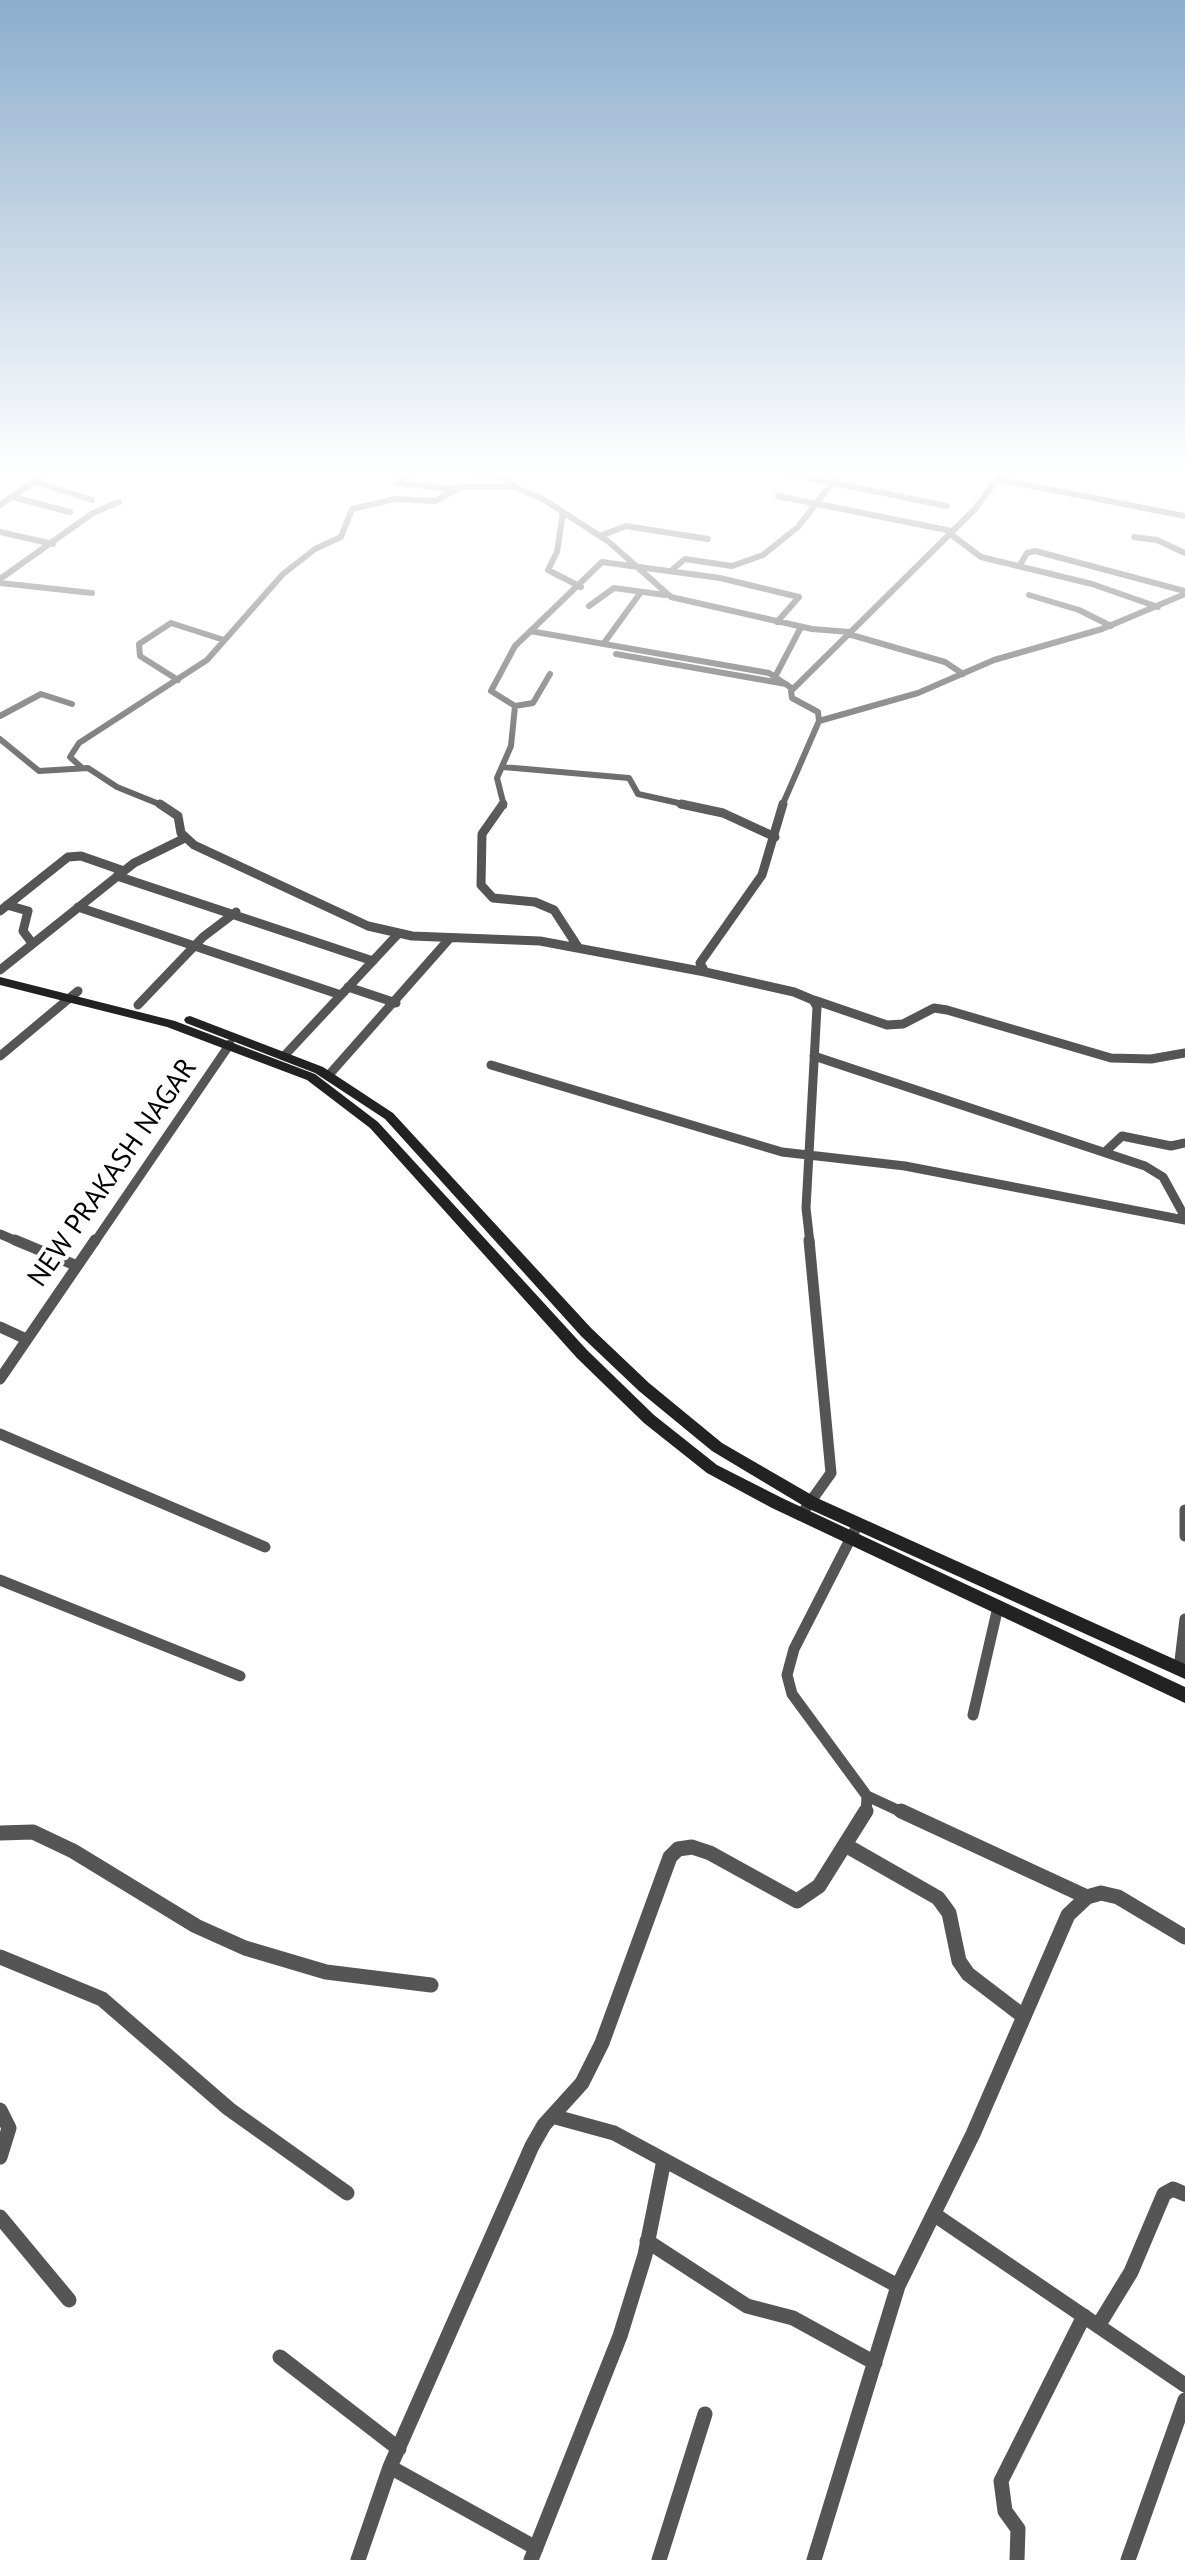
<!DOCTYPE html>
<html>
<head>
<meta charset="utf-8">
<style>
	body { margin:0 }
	canvas { display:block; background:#fff }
</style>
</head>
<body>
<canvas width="1185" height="2560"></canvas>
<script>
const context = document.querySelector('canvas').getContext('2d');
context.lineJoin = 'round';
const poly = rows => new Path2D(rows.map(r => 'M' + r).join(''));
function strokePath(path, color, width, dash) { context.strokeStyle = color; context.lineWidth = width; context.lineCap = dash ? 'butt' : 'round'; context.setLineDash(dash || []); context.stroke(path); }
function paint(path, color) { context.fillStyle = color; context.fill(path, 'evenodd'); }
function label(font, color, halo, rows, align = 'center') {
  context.font = font + ' "PT Sans",sans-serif'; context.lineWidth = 8; context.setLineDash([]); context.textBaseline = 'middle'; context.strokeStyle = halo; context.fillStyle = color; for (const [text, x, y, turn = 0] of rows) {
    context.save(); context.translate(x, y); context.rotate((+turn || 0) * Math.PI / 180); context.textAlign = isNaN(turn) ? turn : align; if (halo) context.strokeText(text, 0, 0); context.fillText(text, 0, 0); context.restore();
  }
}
strokePath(poly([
	[412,471,397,483,452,489],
	[471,471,506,479],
	[502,471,514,487,543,499,609,542,671,597,812,629,850,632],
	[786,473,947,506],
	[997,479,1185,516],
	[35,482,92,500],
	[778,496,952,531],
	[13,497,70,512],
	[0,505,50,471],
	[563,512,557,552,548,570,581,587],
	[0,532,53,544],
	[949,533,981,557,1092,584,1158,607],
	[600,536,626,526,708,539],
	[1134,537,1157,540,1185,553],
	[1020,565,1027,553,1035,551,1185,591],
	[673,569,685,559,732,566,763,555,798,527,841,471],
	[0,579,93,513,119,502],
	[0,583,92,593],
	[1029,595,1079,610,1111,626],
	[589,606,614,588,665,595],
	[530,631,769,673,793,689],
	[848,634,945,662,963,674],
	[604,643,641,592],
	[616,654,786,684],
	[776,675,801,627],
	[178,680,140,656,139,644,171,623,224,640],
	[515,706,533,703,550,674],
	[0,716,41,694,72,704],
	[819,721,918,693,994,660,1102,629,1185,594],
	[0,739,39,771,88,768,117,787,164,806],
	[81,767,70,757,79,743,207,660,283,574,315,549,341,537,352,509,395,499,435,501,461,487,514,487],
	[503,767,629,778,638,794,692,806],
	[504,806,497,778,511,746,515,706,491,691,515,646,602,562,720,578,799,597,777,622],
	[782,806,819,721,818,712,792,698,791,691,975,509,1003,471]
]), '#555', 6);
strokePath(poly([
	[160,804,178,816,181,833,194,845,368,926,412,936,540,941,705,972],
	[503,804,482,834,481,885,493,898,535,902,554,910,578,947],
	[681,804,723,813,775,837],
	[783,804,762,875,700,963,705,972,794,992,813,1000,817,1007,806,1208,810,1243],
	[117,876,373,961],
	[7,905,28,911,23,931,32,943],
	[78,907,341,995],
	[0,911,68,857,81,856,124,871],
	[0,970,134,863,185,838],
	[348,987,396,1003],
	[814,1000,887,1025,903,1024,934,1008,947,1010,1111,1058,1151,1059,1185,1053],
	[138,1005,203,937,236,912],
	[285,1055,398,934],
	[0,1056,78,991],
	[814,1056,1145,1166,1163,1177,1185,1217],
	[491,1065,782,1152,905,1166,1185,1220],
	[328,1076,450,938],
	[1105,1152,1122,1136,1171,1146,1185,1143],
	[0,1234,21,1243],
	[94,1243,230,1044]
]), '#555', 9);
strokePath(poly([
	[15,1240,75,1265],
	[0,1327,26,1339],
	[0,1379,95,1240],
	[0,1434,265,1547],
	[1185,1510,1185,1536],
	[801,1515,831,1473,809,1240],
	[858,1524,794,1649,787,1675,792,1694,867,1796,866,1814],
	[0,1580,240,1676],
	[1179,1669,1185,1619],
	[973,1715,998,1607],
	[867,1796,906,1814]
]), '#555', 11);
strokePath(poly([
	[901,1811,1087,1897],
	[0,1833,33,1832,73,1851,196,1926,245,1948,326,1972,431,1985],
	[847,1846,938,1898,949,1913,959,1961,968,1974,1023,2016],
	[0,1957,102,1999,229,2109,347,2193],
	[0,2110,9,2128,0,2157],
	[552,2116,614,2133,898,2286],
	[935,2215,1185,2385],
	[0,2217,69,2300],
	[647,2241,747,2306,793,2318,875,2363],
	[1098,2326,1131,2272,1164,2194,1173,2189,1185,2194],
	[280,2357,399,2449],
	[390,2467,536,2548],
	[358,2560,390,2467,532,2146,544,2125,582,2083,602,2043,670,1857,678,1849,692,1847,710,1853,797,1901,819,1886,866,1811],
	[531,2560,620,2336,645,2255,664,2160],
	[659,2560,705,2414],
	[814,2560,898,2286,973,2134,1068,1915,1087,1897,1101,1893,1118,1897,1185,1937],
	[1017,2560,1018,2529,1005,2511,1001,2481,1084,2316],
	[1128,2560,1185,2400]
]), '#555', 15);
paint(poly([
	[0,977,175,1021,315,1074,378,1122,587,1350,654,1415,717,1465,782,1498,1185,1687,1185,1703,772,1508,707,1473,644,1423,577,1358,370,1128,307,1080,167,1027,0,985,0,977],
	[190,1016,323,1067,393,1113,591,1328,649,1383,722,1443,817,1498,1185,1664,1185,1679,807,1508,712,1451,639,1391,581,1336,385,1119,315,1073,186,1023,184,1020,186,1017,190,1016]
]), '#222');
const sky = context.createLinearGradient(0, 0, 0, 829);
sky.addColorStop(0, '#8cadcc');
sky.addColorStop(0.57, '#fff');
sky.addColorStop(1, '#ffffff00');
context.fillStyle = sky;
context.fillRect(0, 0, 1185, 829);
label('28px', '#000', '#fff', [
	["NEW PRAKASH NAGAR",113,1173,-55]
]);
</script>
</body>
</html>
